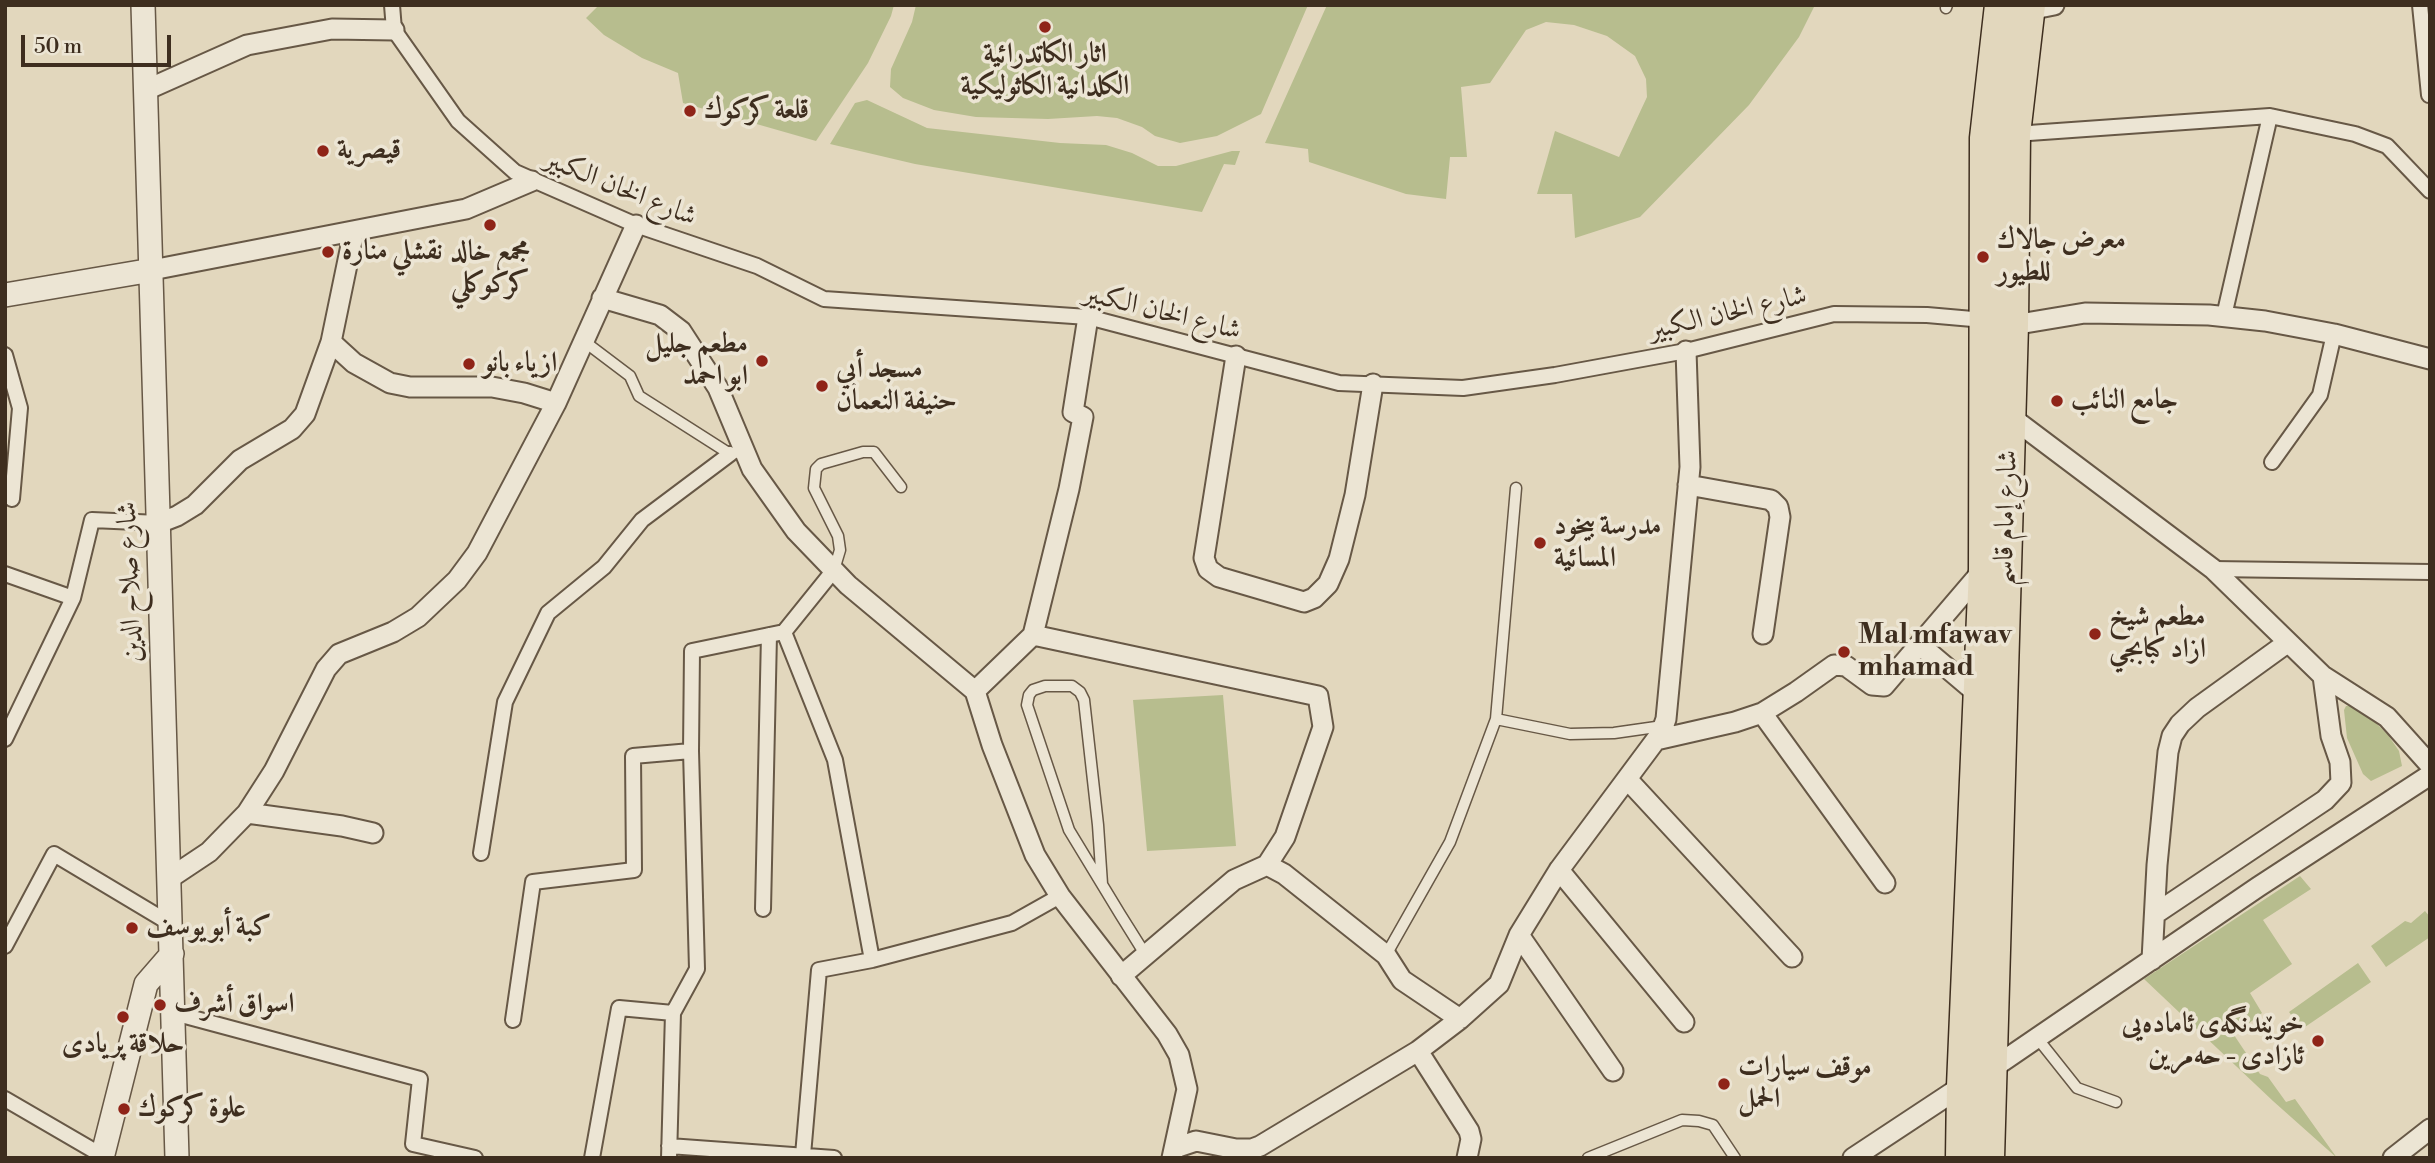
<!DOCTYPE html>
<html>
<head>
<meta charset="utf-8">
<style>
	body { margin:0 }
	#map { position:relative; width:2435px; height:1163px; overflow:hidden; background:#e2d7bd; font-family:"Libre Bodoni",serif }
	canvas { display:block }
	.frame { position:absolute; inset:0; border:7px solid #3e2e1f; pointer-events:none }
	.scale { position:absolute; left:21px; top:35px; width:150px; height:32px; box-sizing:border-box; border:4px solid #3e2e1f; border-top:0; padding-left:9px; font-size:21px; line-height:24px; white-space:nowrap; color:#3e2e1f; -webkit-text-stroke:5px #ece5d4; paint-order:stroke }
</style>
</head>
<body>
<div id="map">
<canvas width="2435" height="1163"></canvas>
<div class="frame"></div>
<div class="scale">50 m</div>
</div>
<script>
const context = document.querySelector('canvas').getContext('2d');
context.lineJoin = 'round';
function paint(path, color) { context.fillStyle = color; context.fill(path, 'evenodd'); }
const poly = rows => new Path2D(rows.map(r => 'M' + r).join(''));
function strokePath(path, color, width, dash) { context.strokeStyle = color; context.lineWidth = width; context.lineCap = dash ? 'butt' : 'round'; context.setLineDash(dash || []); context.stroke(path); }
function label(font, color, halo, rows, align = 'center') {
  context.font = font + ' "Libre Bodoni",Amiri,serif'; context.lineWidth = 7; context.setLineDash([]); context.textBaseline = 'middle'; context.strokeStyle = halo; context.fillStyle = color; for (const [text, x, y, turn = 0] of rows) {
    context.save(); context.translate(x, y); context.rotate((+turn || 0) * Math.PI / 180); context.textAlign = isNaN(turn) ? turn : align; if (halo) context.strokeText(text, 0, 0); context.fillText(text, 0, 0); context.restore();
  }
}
paint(poly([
	[599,5,894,5,891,16,868,63,816,141,683,103,678,73,642,58,604,35,586,18],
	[916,5,1308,5,1261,114,1217,136,1180,143,1155,136,1142,127,1117,118,1097,116,1048,119,976,117,934,110,903,98,890,87,891,69,912,22],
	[1327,5,1815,5,1799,37,1749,105,1640,217,1575,238,1572,194,1537,194,1555,131,1619,157,1647,97,1646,79,1635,56,1607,36,1574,25,1546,22,1526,30,1490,83,1461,87,1467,157,1450,157,1446,199,1406,194,1309,162,1308,149,1265,143],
	[867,100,927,128,1060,143,1106,145,1132,153,1158,166,1176,166,1232,151,1240,151,1235,165,1224,164,1202,212,915,164,830,144,855,103],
	[1223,695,1236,846,1147,851,1133,700],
	[2346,706,2350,706,2374,721,2388,735,2399,751,2402,766,2371,781,2363,774,2347,738,2344,710],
	[2300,876,2311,889,2263,920,2292,964,2250,993,2262,1013,2234,1035,2260,1074,2268,1077,2286,1102,2295,1099,2337,1158,2273,1101,2144,979],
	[2425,911,2430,917,2430,937,2386,967,2371,946,2405,921,2411,923],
	[2358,963,2371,982,2302,1029,2289,1012]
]), '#b7bd8e');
const service = poly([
	[1946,8,1947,5],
	[585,342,630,376,639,396,730,454,735,453],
	[834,570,840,550,838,536,814,488,816,469,821,464,863,452,874,452,901,487],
	[1496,719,1516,488],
	[1102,884,1098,825,1084,700,1080,692,1072,686,1045,686,1033,690,1029,695,1027,705,1069,830,1120,914,1145,954],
	[1386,955,1450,842,1496,719,1570,734,1614,733,1663,726],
	[2038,1039,2077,1088,2116,1102],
	[1588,1158,1682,1120,1699,1121,1713,1125,1735,1158]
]);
const pedestrian = poly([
	[392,5,394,30,458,121,515,172,636,225,757,266,824,299,1088,317,1339,383,1463,388,1555,375,1686,351,1834,314,1927,315,1984,320],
	[2420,5,2429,95],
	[2015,134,2270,116,2355,134,2387,146,2430,191],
	[2224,316,2270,116],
	[5,355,20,408,12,499],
	[2272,462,2320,395,2334,334],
	[2213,569,2430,572],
	[5,574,73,598,92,520,159,523],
	[784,632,835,760,872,960],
	[5,739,73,598],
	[481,853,505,702,548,613,604,567,642,520,730,454],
	[763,909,769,635],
	[5,946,54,854,171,924],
	[174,1013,420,1079,413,1144,475,1158],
	[513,1020,533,882,634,870,633,756,691,751],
	[5,1099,103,1156],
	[669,1146,834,1158],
	[803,1155,819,970,872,960,1012,923,1060,896],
	[592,1158,619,1008,673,1013],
	[669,1158,673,1013,697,969,691,751,692,651,784,632,834,570]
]);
const minor = poly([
	[2029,10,2054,5],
	[146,90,247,45,332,29,394,30],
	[152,270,466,209,532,181],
	[602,298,660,315,681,331,718,388,752,469,796,531,848,585,975,691,992,745,1035,855,1060,896,1167,1034,1179,1055,1187,1089,1172,1158],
	[2013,325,2085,313,2209,315,2265,321,2334,334,2430,359],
	[331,342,354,363,390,383,410,387,492,387,524,393,556,403],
	[1236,356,1204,558,1208,569,1219,577,1304,602,1314,598,1328,584,1339,559,1355,495,1373,384],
	[2011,417,2213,569,2323,676,2387,717,2430,765],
	[1688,485,1766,499,1771,500,1778,507,1780,517,1763,634],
	[159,523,177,516,195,505,240,460,292,429,305,414,331,342,354,231],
	[1033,635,1318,696,1323,727,1285,837,1267,865],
	[1920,645,1979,695],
	[975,691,1033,635,1069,489,1083,417,1073,412,1088,317],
	[1762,713,1885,883],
	[1656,740,1735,722,1762,713,1796,692,1834,665,1846,666,1872,685,1884,686,1984,569],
	[1628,780,1792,957],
	[247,813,342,826,373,833],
	[1559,870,1684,1022],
	[170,878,209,852,247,813,274,771,326,669,339,654,393,632,418,617,457,580,477,553,556,403,636,225],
	[2155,914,2325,800,2341,783,2340,762,2331,736,2323,676],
	[1519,935,1613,1071],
	[2152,960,2157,865,2168,752,2172,736,2180,724,2197,708,2287,643],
	[1121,976,1234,880,1267,865,1284,874,1386,955,1402,980,1460,1019],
	[1418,1051,1469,1131,1471,1139,1467,1158],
	[1990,1070,2258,887,2430,775],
	[1175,1148,1196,1141,1236,1149,1252,1149,1260,1146,1418,1051,1460,1019,1499,984,1519,935,1559,870,1661,733,1666,719,1690,467,1686,351],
	[1853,1158,1962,1086],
	[2393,1158,2430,1129]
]);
const tertiary = poly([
	[143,5,177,1158],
	[5,295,152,270],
	[102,1158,146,984,172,954]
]);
const primary = poly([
	[1961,1158,1962,1086,1984,569,1985,138,2000,5],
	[1989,1158,2013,325,2015,134,2030,5]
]);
strokePath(service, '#675846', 13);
strokePath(pedestrian, '#675846', 18);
strokePath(minor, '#675846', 23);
strokePath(tertiary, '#675846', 26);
strokePath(primary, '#3e2e1f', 33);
strokePath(service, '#ece5d4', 10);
strokePath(pedestrian, '#ece5d4', 14);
strokePath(minor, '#ece5d4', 19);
strokePath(tertiary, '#ece5d4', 23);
strokePath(primary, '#e2d7bd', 30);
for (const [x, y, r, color] of [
	[1045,27,7,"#8f2418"],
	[690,111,7,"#8f2418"],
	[323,151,7,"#8f2418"],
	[490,225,7,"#8f2418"],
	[328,252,7,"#8f2418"],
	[1983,257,7,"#8f2418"],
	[762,361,7,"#8f2418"],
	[469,364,7,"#8f2418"],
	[822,386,7,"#8f2418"],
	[2057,401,7,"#8f2418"],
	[1540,543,7,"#8f2418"],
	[2095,634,7,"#8f2418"],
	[1844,652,7,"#8f2418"],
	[132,928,7,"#8f2418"],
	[160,1005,7,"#8f2418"],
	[123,1017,7,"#8f2418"],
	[2318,1041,7,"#8f2418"],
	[1724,1084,7,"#8f2418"],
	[124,1109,7,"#8f2418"]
]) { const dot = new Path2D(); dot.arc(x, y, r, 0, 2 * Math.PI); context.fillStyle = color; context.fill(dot); strokePath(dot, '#ece5d4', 2.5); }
label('bold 28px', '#3e2e1f', '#ece5d4', [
	["اثار الكاتدرائية",1045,55,"center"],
	["الكلدانية الكاثوليكية",1045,87,"center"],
	["قلعة كركوك",704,111],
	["قيصرية",337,151],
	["معرض جالاك",1997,241],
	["للطيور",1997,273],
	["نقشلي منارة",342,252],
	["مجمع خالد",490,253,"center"],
	["كركوكلي",490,285,"center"],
	["مطعم جليل",748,345,"right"],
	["ابو احمد",748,377,"right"],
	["ازياء بانو",483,364],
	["مسجد أبي",836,370],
	["حنيفة النعمان",836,402],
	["جامع النائب",2071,401],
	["مدرسة بيخود",1554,527],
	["المسائية",1554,559],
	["مطعم شيخ",2109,618],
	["ازاد كبابجي",2109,650],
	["Mal mfawav",1858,636],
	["mhamad",1858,668],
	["كبة أبو يوسف",146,928],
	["اسواق أشرف",174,1005],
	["خوێندنگەی ئامادەیی",2304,1025,"right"],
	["ئازادی - حەمرین",2304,1057,"right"],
	["حلاقة پریادی",123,1045,"center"],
	["موقف سيارات",1738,1068],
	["الحمل",1738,1100],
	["علوة كركوك",138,1109]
], 'left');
label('28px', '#3e2e1f', '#ece5d4', [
	["شارع الخان الكبير",620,189,22],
	["شارع الخان الكبير",1162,313,14],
	["شارع الخان الكبير",1728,314,-13],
	["شارع إمام قاسم",2007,518,-88],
	["شارع صلاح الدين",131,582,-92]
]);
</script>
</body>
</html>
